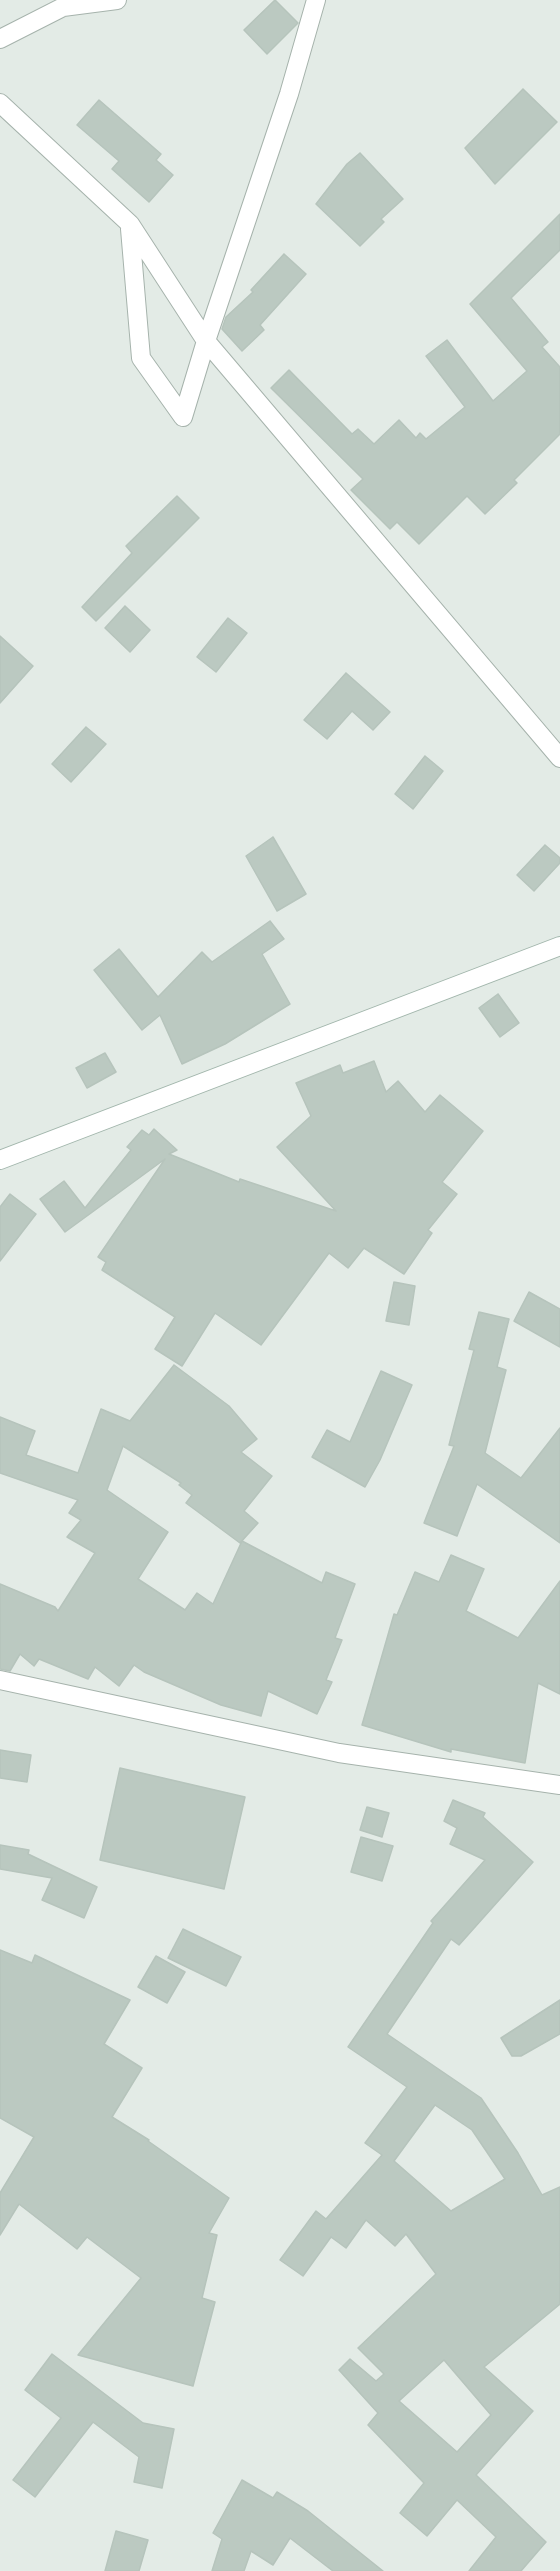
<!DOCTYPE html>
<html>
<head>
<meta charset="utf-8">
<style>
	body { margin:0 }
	canvas { display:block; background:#e3ebe6 }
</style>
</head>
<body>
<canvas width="560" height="2571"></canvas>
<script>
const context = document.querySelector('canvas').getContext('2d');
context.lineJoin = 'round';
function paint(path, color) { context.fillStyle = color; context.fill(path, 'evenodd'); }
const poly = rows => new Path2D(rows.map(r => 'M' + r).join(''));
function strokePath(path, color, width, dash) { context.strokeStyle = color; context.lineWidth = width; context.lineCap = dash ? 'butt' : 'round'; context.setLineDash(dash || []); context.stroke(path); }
const building = poly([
	[275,0,298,23,267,54,244,30,275,0],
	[523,89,557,122,495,184,465,148,523,89],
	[99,100,161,154,156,160,173,175,149,202,112,169,119,161,77,125,99,100],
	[360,153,403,199,381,219,384,222,360,246,316,204,347,164,360,153],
	[560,214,560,250,511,298,548,342,542,347,560,367,560,434,514,480,517,483,485,514,467,496,419,544,397,522,390,529,351,490,363,479,271,388,289,370,352,434,358,429,374,444,399,420,416,438,420,433,426,439,465,407,426,356,447,340,493,401,527,371,470,304,560,214],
	[284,254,306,274,260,325,264,330,242,351,222,329,226,317,253,292,251,290,284,254],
	[177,496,199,518,96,621,82,607,132,553,126,546,177,496],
	[125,606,150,630,130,652,105,628,125,606],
	[228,618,247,633,216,672,197,657,228,618],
	[0,636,33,666,0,703,0,636],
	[346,673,390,712,373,730,352,711,327,739,304,720,346,673],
	[86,727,106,744,71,782,52,764,86,727],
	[425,756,443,771,413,809,395,794,425,756],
	[273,837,306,894,277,911,246,856,273,837],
	[545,845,560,858,560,863,534,891,517,875,545,845],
	[270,921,284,939,262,954,290,1004,225,1044,182,1064,160,1015,142,1030,94,970,119,949,158,997,202,952,212,962,270,921],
	[498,994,519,1023,500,1037,479,1008,498,994],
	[105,1053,116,1072,87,1088,76,1068,105,1053],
	[374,1061,386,1092,398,1081,425,1112,440,1095,483,1131,442,1182,457,1194,428,1230,432,1233,404,1274,364,1248,348,1268,329,1253,261,1345,215,1313,182,1366,155,1349,175,1317,102,1270,106,1262,98,1257,165,1159,65,1232,40,1199,64,1181,85,1208,131,1150,127,1147,142,1130,149,1135,154,1129,177,1150,169,1154,239,1182,240,1179,336,1211,277,1147,311,1116,296,1083,340,1065,343,1073,374,1061],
	[10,1194,36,1214,0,1261,0,1207,10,1194],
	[394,1282,415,1286,409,1325,386,1321,394,1282],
	[529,1292,560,1309,560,1347,514,1321,529,1292],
	[479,1312,509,1319,497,1367,506,1370,485,1453,521,1478,560,1428,560,1543,477,1484,457,1536,424,1523,454,1446,449,1445,474,1350,469,1349,479,1312],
	[174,1365,229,1406,257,1439,241,1452,272,1476,244,1511,258,1523,240,1543,186,1503,192,1495,179,1485,181,1483,123,1446,107,1490,168,1532,138,1579,185,1610,197,1593,213,1604,242,1541,322,1583,326,1572,355,1584,335,1638,342,1640,326,1680,332,1682,317,1714,268,1691,261,1716,221,1705,144,1672,134,1665,119,1686,95,1667,88,1679,39,1659,34,1666,20,1654,10,1671,0,1669,0,1584,55,1607,58,1611,95,1553,67,1537,81,1520,69,1513,78,1500,0,1473,0,1417,35,1431,26,1455,78,1473,101,1409,130,1421,174,1365],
	[381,1371,412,1385,380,1460,365,1487,312,1457,327,1430,350,1442,381,1371],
	[451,1555,484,1569,466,1611,518,1638,560,1581,560,1694,538,1683,525,1763,451,1749,451,1752,362,1725,394,1614,397,1615,415,1572,439,1582,451,1555],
	[0,1750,31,1755,27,1782,0,1778,0,1750],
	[120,1768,245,1797,224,1889,100,1860,120,1768],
	[453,1800,485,1813,483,1817,533,1862,459,1945,451,1939,387,2034,481,2098,518,2153,542,2195,560,2187,560,2304,484,2367,533,2411,476,2475,546,2542,521,2571,469,2571,496,2537,457,2500,427,2536,400,2513,424,2483,368,2425,378,2413,339,2370,350,2359,376,2381,384,2374,358,2348,436,2274,406,2234,395,2246,366,2220,346,2248,331,2237,303,2276,280,2260,316,2211,326,2219,382,2155,365,2143,407,2087,348,2047,433,1923,431,1921,485,1860,450,1844,457,1828,444,1821,453,1800],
	[435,2105,472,2130,505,2179,451,2211,394,2161,435,2105],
	[444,2360,491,2415,457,2452,399,2401,444,2360],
	[367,1807,389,1813,382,1837,360,1830,367,1807],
	[361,1837,393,1846,382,1881,351,1872,361,1837],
	[0,1845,29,1850,28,1854,97,1887,84,1918,42,1900,52,1878,0,1869,0,1845],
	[183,1929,241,1957,226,1986,168,1958,183,1929],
	[0,1950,32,1963,35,1955,130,2000,104,2044,142,2068,112,2117,149,2140,148,2141,229,2198,209,2233,217,2235,202,2298,215,2302,193,2386,78,2355,141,2278,87,2237,77,2249,19,2204,0,2235,0,2193,34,2137,0,2118,0,1950],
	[156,1956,185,1972,167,2003,138,1987,156,1956],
	[560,2000,560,2034,521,2056,512,2056,501,2038,560,2000],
	[52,2354,143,2423,174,2429,162,2488,134,2482,139,2457,93,2422,35,2497,13,2480,61,2418,25,2390,52,2354],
	[242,2480,273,2498,277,2492,308,2511,383,2571,333,2571,290,2538,273,2565,251,2551,244,2571,212,2571,222,2539,213,2533,242,2480],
	[116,2531,148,2540,139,2571,105,2571,116,2531]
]);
paint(building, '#bbc9c1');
strokePath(building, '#b6c4bc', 1.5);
const minor = poly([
	[0,39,63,7,117,0],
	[0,103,130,224,206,341,560,758],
	[130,229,141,358,183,417],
	[183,417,206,341,289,94,316,0],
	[0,1680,339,1753,560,1785]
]);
const secondary = poly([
	[0,1160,560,946]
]);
strokePath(minor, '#a6b3ac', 20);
strokePath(secondary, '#a2b6ac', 20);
strokePath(minor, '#fff', 18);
strokePath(secondary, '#fff', 18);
</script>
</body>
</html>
